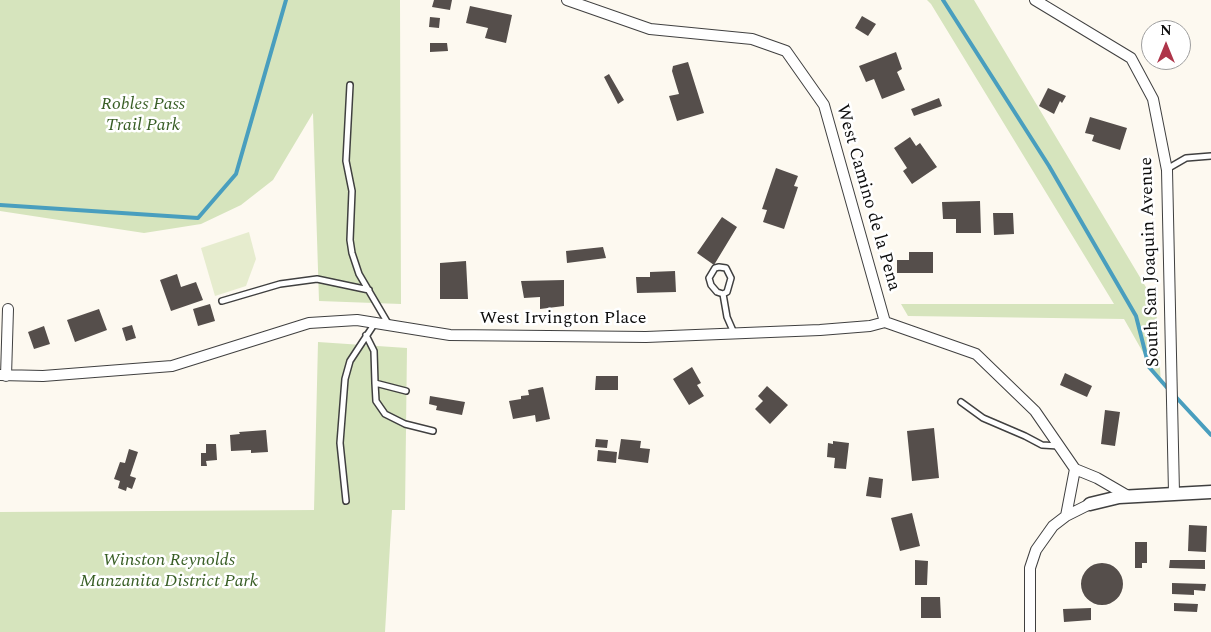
<!DOCTYPE html>
<html>
<head>
<meta charset="utf-8">
<style>
	body { margin:0 }
	#map { position:relative; width:1211px; height:632px; overflow:hidden; background:#fdf9f0; font-family:Spectral,serif }
	canvas { display:block }
	.north { position:absolute; left:1141px; top:20px; width:50px; height:50px; box-sizing:border-box; background:#fff; border:1px solid #9e9e9e; border-radius:50%; rotate:0deg; font-size:14px; font-weight:700; line-height:20px; text-align:center; color:#0d0d0d }
	.north::after { content:''; display:block; margin:auto; width:18px; height:22px; background:#ae354a; clip-path:polygon(50% 0,100% 100%,50% 72%,0 100%) }
</style>
</head>
<body>
<div id="map">
<canvas width="1211" height="632"></canvas>
<div class="north">N</div>
</div>
<script>
const context = document.querySelector('canvas').getContext('2d');
context.lineJoin = 'round';
function paint(path, color) { context.fillStyle = color; context.fill(path, 'evenodd'); }
const poly = rows => new Path2D(rows.map(r => 'M' + r).join(''));
function strokePath(path, color, width, dash) { context.strokeStyle = color; context.lineWidth = width; context.lineCap = dash ? 'butt' : 'round'; context.setLineDash(dash || []); context.stroke(path); }
function label(font, color, halo, rows, align = 'center') {
  context.font = font + ' Spectral,serif'; context.lineWidth = 5; context.setLineDash([]); context.textBaseline = 'middle'; context.strokeStyle = halo; context.fillStyle = color; for (const [text, x, y, turn = 0] of rows) {
    context.save(); context.translate(x, y); context.rotate((+turn || 0) * Math.PI / 180); context.textAlign = isNaN(turn) ? turn : align; if (halo) context.strokeText(text, 0, 0); context.fillText(text, 0, 0); context.restore();
  }
}
paint(poly([
	[0,0,400,0,401,304,319,301,313,113,273,180,241,205,201,224,144,233,0,211],
	[927,0,974,0,1156,304,1161,384,1124,319,908,316,901,304,1114,304,931,4],
	[318,342,407,348,405,510,392,510,385,632,0,632,0,512,314,510]
]), '#d6e4bd');
paint(poly([
	[249,232,256,259,246,286,215,296,201,248]
]), '#e6ecce');
strokePath(poly([
	[943,0,1049,166,1136,316,1149,367,1170,391],
	[0,205,198,218,236,174,286,0],
	[1175,396,1211,435]
]), '#499ebe', 4);
paint(poly([
	[434,0,452,0,450,10,432,7],
	[470,6,512,15,506,43,485,38,488,28,466,23],
	[862,16,876,24,868,36,855,28],
	[430,17,440,18,439,28,429,27],
	[430,43,447,43,448,51,430,52],
	[896,52,902,69,897,72,905,90,882,99,874,79,866,82,859,66],
	[688,62,704,113,677,121,669,96,679,94,672,71,673,66],
	[609,74,624,100,618,104,604,77],
	[1048,88,1066,96,1062,103,1060,101,1054,114,1039,106],
	[939,98,942,106,914,116,911,109],
	[1090,117,1127,128,1120,150,1092,141,1094,135,1085,133],
	[910,137,916,146,920,143,937,167,912,184,903,171,907,168,894,148],
	[776,168,798,176,794,186,798,187,784,229,763,222,767,210,762,209],
	[980,201,981,233,956,233,956,219,943,219,942,202],
	[993,213,1013,213,1014,234,994,235],
	[722,217,737,227,714,265,697,253],
	[603,247,606,258,567,263,566,251],
	[909,252,933,252,933,273,897,273,897,260,909,260],
	[466,261,468,299,440,299,440,263],
	[675,271,676,292,637,293,636,277,650,277,650,272],
	[177,274,181,287,196,282,203,300,171,311,160,280],
	[564,280,564,306,540,309,540,297,524,298,521,281],
	[210,304,215,321,198,326,193,309],
	[99,309,107,330,75,342,67,320],
	[132,325,136,338,126,341,122,328],
	[44,326,50,344,34,349,28,332],
	[692,367,701,383,697,385,704,396,689,405,673,379],
	[1065,373,1092,386,1087,397,1060,385],
	[596,376,618,376,618,390,595,390],
	[767,386,788,405,770,424,755,409,763,401,758,396],
	[543,387,550,419,536,422,535,415,513,419,509,401,521,399,521,396,529,395,528,390],
	[430,396,465,402,462,415,436,410,437,406,429,404],
	[1105,410,1120,412,1115,446,1101,444],
	[934,428,939,478,912,481,907,431],
	[266,430,268,452,251,453,251,450,231,451,230,435,240,434,239,432],
	[596,439,608,440,607,448,595,447],
	[621,439,641,441,640,448,650,449,648,463,618,459],
	[833,441,849,443,846,469,834,468,835,458,827,457,828,443,833,444],
	[206,444,216,444,217,460,206,461,207,466,201,466,201,453,206,453],
	[129,449,138,452,130,476,136,478,132,489,127,487,126,491,118,488,120,481,114,479,120,462,125,463],
	[598,450,617,452,616,463,597,461],
	[869,477,883,479,881,498,866,496],
	[912,513,920,546,900,551,891,518],
	[1189,525,1207,526,1206,552,1188,551],
	[1135,542,1147,542,1147,563,1142,563,1142,568,1135,568],
	[915,560,928,561,927,585,915,585],
	[1170,560,1205,560,1205,569,1169,568],
	'1081 584a21 21 0 1 1 42 0a21 21 0 1 1-42 0Z',
	[1172,583,1206,584,1205,591,1194,590,1194,595,1172,594],
	[921,597,940,597,941,618,921,618],
	[1174,603,1198,604,1197,612,1174,611],
	[1091,608,1091,620,1064,622,1063,609]
]), '#554e4b');
const service = poly([
	[350,85,346,161,352,191,350,240,352,253,359,274,389,325],
	[1167,169,1186,158,1211,156],
	[723,294,727,292,731,278,726,268,719,267,715,268,709,278,711,285,717,292,723,294,727,317,734,333],
	[222,301,280,284,317,279,369,290],
	[366,335,374,351,375,383,406,391],
	[375,383,376,401,385,414,405,424,433,431],
	[961,402,983,418,1025,436,1042,445,1059,446],
	[346,501,340,443,345,379,350,361,375,323]
]);
const minor = poly([
	[567,0,650,29,752,39,786,51,824,105,885,322],
	[1035,0,1131,58,1153,99,1167,170,1174,493],
	[0,375,43,376,172,366,309,323,357,320,450,335,646,337,820,330,870,326,885,322,976,354,1035,411,1075,469,1097,478,1128,496],
	[6,376,8,309],
	[1066,516,1075,469],
	[1030,632,1030,568,1036,550,1053,526,1066,516,1090,504]
]);
const tertiary = poly([
	[1090,504,1119,497,1211,492]
]);
strokePath(service, '#404040', 8);
strokePath(minor, '#404040', 12);
strokePath(tertiary, '#404040', 15);
strokePath(service, '#fff', 5);
strokePath(minor, '#fff', 10);
strokePath(tertiary, '#fff', 12);
label('italic 18px', '#385e25', '#fff', [
	["Robles Pass",143,105],
	["Trail Park",143,126],
	["Winston Reynolds",169,561],
	["Manzanita District Park",169,582]
]);
label('18px', '#0d0d0d', '#fff', [
	["West Camino de la Pena",867,198,74],
	["South San Joaquin Avenue",1151,262,-92],
	["West Irvington Place",563,319]
]);
</script>
</body>
</html>
